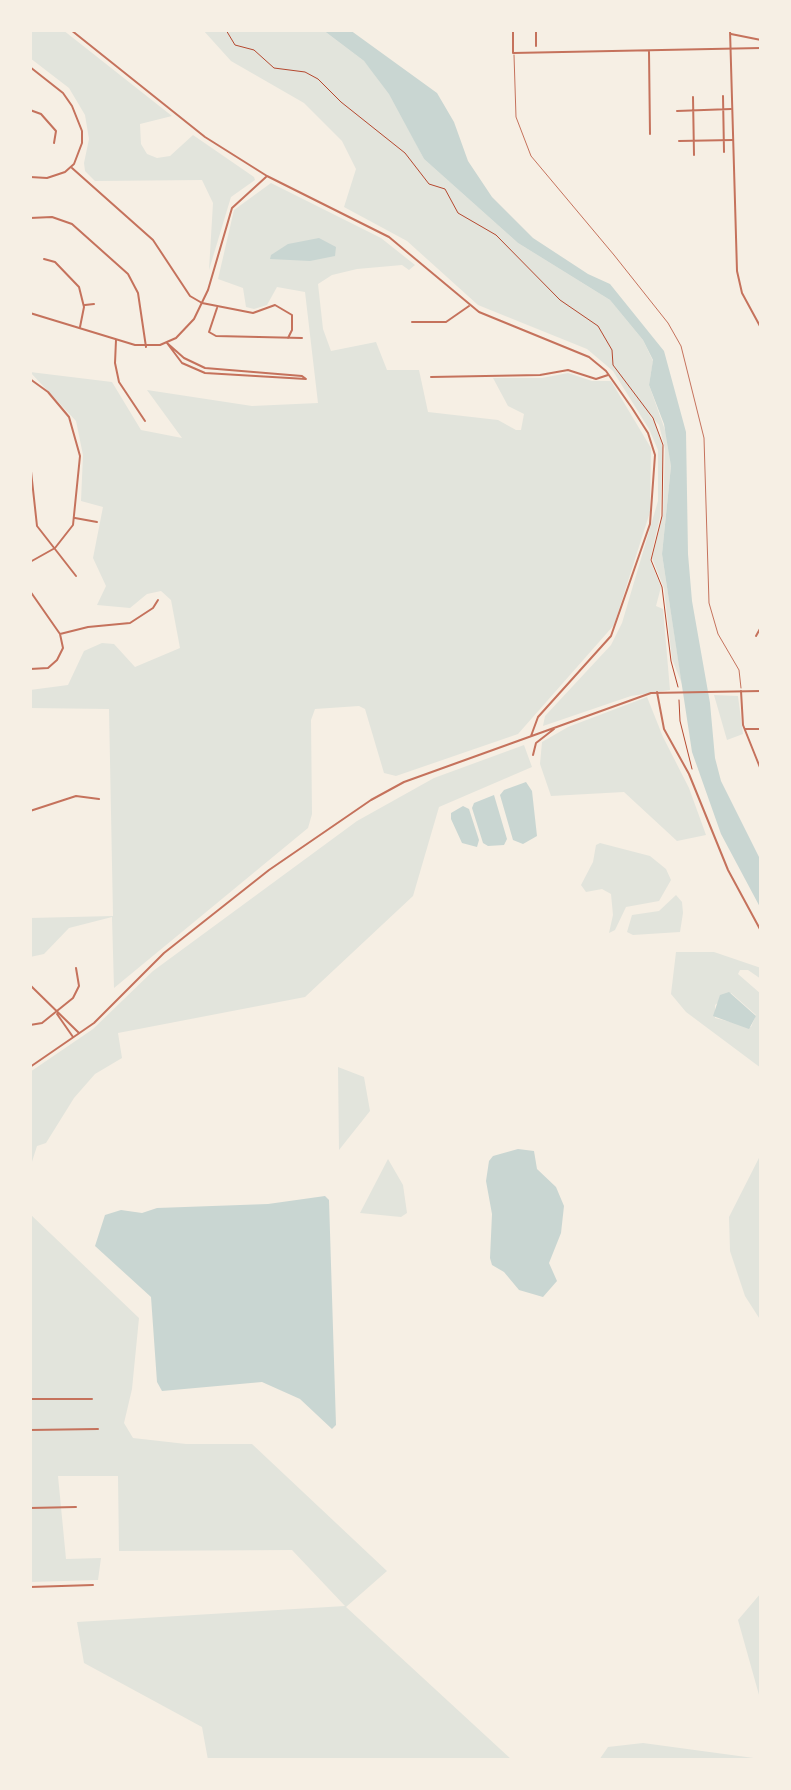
<!DOCTYPE html>
<html>
<head>
<meta charset="utf-8">
<style>
	body { margin:0 }
	#map { position:relative; width:791px; height:1790px; overflow:hidden; background:#f6efe4; font-family:Overpass,sans-serif }
	canvas { display:block }
	.frame { position:absolute; inset:0; border:32px solid #f6efe4; pointer-events:none }
</style>
</head>
<body>
<div id="map">
<canvas width="791" height="1790"></canvas>
<div class="frame"></div>
</div>
<script>
const context = document.querySelector('canvas').getContext('2d');
context.lineJoin = 'round';
function paint(path, color) { context.fillStyle = color; context.fill(path, 'evenodd'); }
const poly = rows => new Path2D(rows.map(r => 'M' + r).join(''));
function strokePath(path, color, width, dash) { context.strokeStyle = color; context.lineWidth = width; context.lineCap = dash ? 'butt' : 'round'; context.setLineDash(dash || []); context.stroke(path); }
paint(poly([
	[30,30,63,30,172,116,140,124,141,144,147,154,157,158,170,156,193,135,254,177,255,180,231,197,209,270,213,203,202,180,95,181,85,171,84,163,89,139,85,115,69,88,30,58],
	[203,30,323,30,364,61,389,90,424,159,518,243,610,300,643,340,653,361,649,385,670,444,671,466,662,554,682,684,672,659,664,588,652,558,663,514,665,449,659,425,647,412,655,423,663,448,660,517,650,560,661,587,656,606,663,609,670,690,631,696,543,726,545,716,611,645,622,623,658,501,658,450,649,429,613,371,587,349,478,305,407,241,344,207,356,169,342,141,304,103,231,61],
	[271,183,381,238,415,265,409,270,402,265,357,269,332,275,318,284,323,329,331,351,376,342,387,370,419,370,428,412,498,420,516,430,521,430,524,414,508,406,493,378,542,378,568,373,592,381,611,381,651,448,650,512,614,625,518,734,396,776,384,773,365,709,359,706,315,709,311,720,312,814,308,828,114,988,112,917,69,928,44,954,30,957,30,918,113,916,109,709,30,708,30,690,68,685,84,651,102,643,114,644,135,667,180,648,171,600,161,591,147,594,130,608,97,605,106,586,93,558,103,507,81,501,83,455,76,421,30,372,112,382,141,430,182,438,147,390,252,406,318,403,305,292,277,287,267,305,254,309,246,307,243,288,218,279,234,210],
	[714,695,738,696,743,734,727,740],
	[647,697,663,737,689,788,706,835,677,841,624,792,551,796,540,764,542,742,568,727],
	[524,745,532,767,439,807,413,896,305,997,118,1033,122,1058,95,1074,74,1098,46,1143,37,1146,30,1168,30,1072,93,1029,153,971,357,821,434,778],
	[600,843,650,856,666,869,671,880,659,901,626,907,615,930,609,933,613,915,611,894,602,889,586,892,581,885,593,862,596,845],
	[676,895,682,902,683,913,680,932,633,935,627,932,632,915,659,911],
	[676,952,714,952,761,968,761,979,748,970,740,970,738,974,761,994,761,1068,686,1012,671,994],
	[731,993,756,1015,751,1027,715,1018,715,1005],
	[338,1067,364,1077,370,1111,339,1150],
	[761,1154,761,1321,745,1296,730,1251,729,1217],
	[388,1159,403,1185,407,1213,401,1217,360,1213],
	[30,1214,139,1318,132,1389,124,1423,133,1438,186,1444,252,1444,387,1571,346,1607,512,1760,208,1760,202,1727,84,1663,77,1622,345,1606,292,1550,119,1551,118,1476,58,1476,66,1559,101,1558,98,1580,30,1582],
	[761,1593,761,1702,738,1620],
	[643,1743,761,1759,761,1760,599,1760,608,1747]
]), '#e2e4dc');
paint(poly([
	[323,30,350,30,437,93,454,122,468,161,492,197,533,238,588,274,610,284,664,351,686,432,688,554,692,601,710,703,715,758,721,781,761,861,761,909,721,834,692,752,662,554,671,466,664,424,649,385,653,360,643,340,610,300,518,243,424,159,389,94,364,61],
	[319,238,336,247,335,256,310,261,270,259,271,255,288,244],
	[526,782,532,791,537,836,523,844,513,840,500,795,504,790],
	[494,795,507,839,504,845,488,846,483,843,472,808,474,803],
	[463,806,469,809,479,840,477,847,462,843,451,819,451,813],
	[729,992,756,1016,749,1029,713,1016,720,995],
	[518,1149,534,1151,537,1169,556,1187,564,1206,561,1233,549,1263,557,1281,543,1297,519,1290,504,1272,492,1265,490,1258,492,1214,486,1181,489,1161,493,1156],
	[325,1196,329,1200,336,1425,332,1429,300,1399,262,1382,162,1391,157,1382,151,1297,95,1246,105,1215,121,1210,142,1213,157,1208,268,1204]
]), '#c9d6d2');
strokePath(poly([
	[226,30,235,45,254,50,274,68,305,72,318,79,341,102,405,153,429,184,445,189,458,213,496,235,560,300,598,326,612,350,613,365,653,418,663,445,662,516,651,560,662,587,671,661,678,687],
	[679,700,680,721,692,769]
]), '#b5482f', 1);
strokePath(poly([
	[514,55,516,117,531,156,614,255,668,323,681,346,704,438,709,603,718,634,739,670,741,688]
]), '#c5725c', 1);
strokePath(poly([
	[513,30,513,53,761,48],
	[731,34,761,40],
	[536,46,536,30],
	[649,52,650,134],
	[723,96,724,152],
	[693,97,694,155],
	[30,110,41,114,56,131,54,143],
	[677,111,731,109],
	[679,141,733,140],
	[72,168,153,240,190,296,202,303,253,313,275,305,292,315,292,330,288,338],
	[30,218,52,217,72,224,128,274,138,293,146,347],
	[44,259,55,262,79,287,84,307,80,327],
	[85,305,94,304],
	[217,308,209,332,216,336,302,338],
	[412,322,446,322,469,306],
	[116,340,115,363,119,382,145,421],
	[167,343,184,358,205,368,302,376,306,379,205,373,182,363,167,343],
	[431,377,540,375,568,370,596,379,608,375],
	[30,379,48,392,69,417,80,456,73,525,55,548,30,562],
	[30,462,37,526,76,576],
	[75,518,97,522],
	[30,591,60,634],
	[756,636,761,627],
	[30,669,48,668,57,660,63,648,60,634,88,627,130,623,153,608,158,600],
	[741,691,743,725,761,770],
	[657,692,664,729,689,774,728,870,761,931],
	[745,729,761,729],
	[30,811,76,796,99,799],
	[30,985,79,1033],
	[57,1014,73,1037],
	[30,1025,42,1023,73,998,79,986,76,968],
	[30,1399,92,1399],
	[30,1430,98,1429],
	[30,1508,76,1507],
	[30,1587,93,1585]
]), '#c5725c', 2);
strokePath(poly([
	[71,30,205,137,267,176,389,237,479,312,589,357,606,371,632,408,648,433,655,455,650,524,611,636,538,717,531,736],
	[730,30,737,271,742,293,761,328],
	[30,67,63,93,72,106,82,131,82,143,74,164,65,172,47,178,30,177],
	[30,313,135,345,160,345,176,338,194,319,208,290,232,208,266,177],
	[533,755,536,743,554,729],
	[30,1067,94,1023,164,953,269,870,371,800,404,782,651,693,761,691]
]), '#c5725c', 2);
</script>
</body>
</html>
